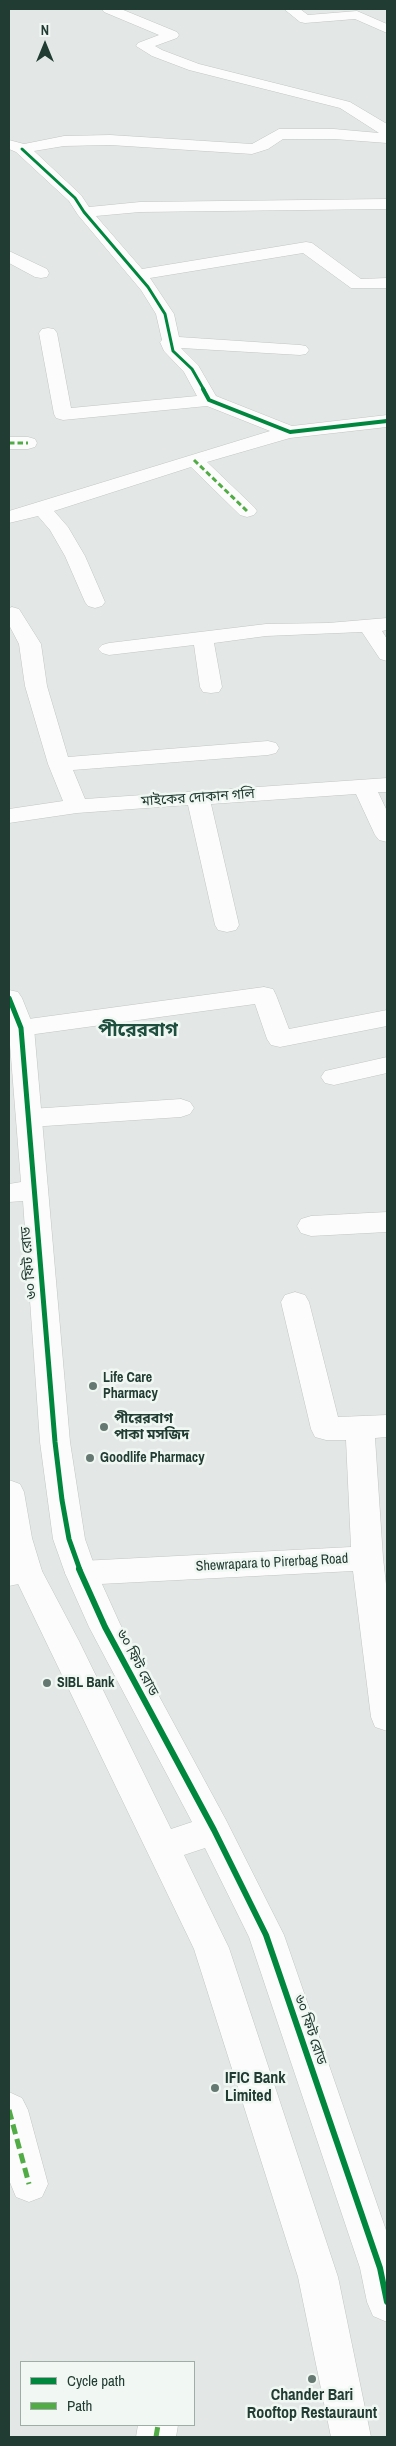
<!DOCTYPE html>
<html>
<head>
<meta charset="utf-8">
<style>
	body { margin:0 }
	#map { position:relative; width:396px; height:2446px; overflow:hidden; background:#e3e8e6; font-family:"Archivo Narrow",sans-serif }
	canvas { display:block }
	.frame { position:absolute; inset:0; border:10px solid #213c32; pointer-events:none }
	.legend { position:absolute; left:20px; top:2361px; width:175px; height:65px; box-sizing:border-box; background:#f1f8f4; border:1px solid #9eada6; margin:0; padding:6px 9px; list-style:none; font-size:15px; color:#213c32 }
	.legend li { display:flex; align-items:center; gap:10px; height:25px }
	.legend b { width:25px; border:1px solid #9eada6 }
	.north { position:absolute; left:20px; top:20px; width:50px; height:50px; -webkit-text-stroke:4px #f1f8f4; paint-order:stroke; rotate:0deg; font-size:14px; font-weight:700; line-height:20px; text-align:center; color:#213c32 }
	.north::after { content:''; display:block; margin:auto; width:18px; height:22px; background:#213c32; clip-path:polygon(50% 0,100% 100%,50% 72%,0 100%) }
</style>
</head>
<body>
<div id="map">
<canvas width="396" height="2446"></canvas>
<div class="frame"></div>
<ul class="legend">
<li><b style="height:6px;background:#00873e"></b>Cycle path</li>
<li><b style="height:6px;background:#52ac45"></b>Path</li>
</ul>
<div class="north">N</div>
</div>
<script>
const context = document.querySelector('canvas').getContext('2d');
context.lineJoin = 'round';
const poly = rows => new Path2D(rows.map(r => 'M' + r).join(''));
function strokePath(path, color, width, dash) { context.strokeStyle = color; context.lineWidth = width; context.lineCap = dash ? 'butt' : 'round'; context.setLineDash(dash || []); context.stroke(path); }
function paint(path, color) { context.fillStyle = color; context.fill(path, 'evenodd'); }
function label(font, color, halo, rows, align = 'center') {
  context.font = font + ' "Archivo Narrow","Noto Sans Bengali",sans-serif'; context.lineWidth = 5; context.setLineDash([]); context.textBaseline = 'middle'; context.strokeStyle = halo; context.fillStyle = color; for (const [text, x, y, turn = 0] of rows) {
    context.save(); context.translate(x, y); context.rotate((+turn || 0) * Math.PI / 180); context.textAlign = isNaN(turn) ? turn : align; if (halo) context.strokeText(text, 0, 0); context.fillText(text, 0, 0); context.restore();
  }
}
const street = poly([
	[102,9,121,9,177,32,179,35,177,38,155,46,162,50,199,64,350,102,387,124,387,143,334,139,283,139,268,149,252,154,110,145,64,146,34,151,81,195,89,207,140,202,387,199,387,209,140,212,96,216,142,269,306,242,312,243,361,279,387,278,387,288,351,288,303,253,150,278,174,314,179,337,300,345,306,346,309,350,306,354,300,355,181,348,198,365,216,396,292,426,387,415,387,427,290,438,207,462,254,507,257,511,254,515,247,517,240,515,191,467,54,511,68,527,85,556,105,602,102,606,95,608,88,606,85,602,65,556,50,530,38,516,9,523,9,511,270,431,207,406,63,420,56,418,54,414,39,333,42,329,48,328,54,329,57,333,71,408,197,396,184,372,164,351,160,342,162,340,156,314,141,290,78,215,69,201,16,152,9,149,9,140,24,144,64,136,110,135,252,144,279,129,334,129,379,133,340,108,189,70,152,56,136,46,138,43,159,35,104,12,102,9],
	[284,9,300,9,308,15,357,11,387,24,387,33,355,19,305,23,300,22,284,9],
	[9,251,47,269,49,273,47,277,41,278,35,277,9,263,9,251],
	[9,437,28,437,35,439,37,443,35,447,28,449,9,449,9,437],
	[12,607,19,609,41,644,47,686,68,757,268,741,276,743,279,748,276,753,268,755,73,770,85,799,387,778,387,792,378,792,387,811,387,842,379,840,375,835,356,794,211,804,239,925,236,930,227,932,218,930,215,925,188,805,77,813,9,823,9,809,63,801,48,764,25,686,19,644,9,625,9,608,12,607],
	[387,618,387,630,382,631,387,639,387,661,380,659,362,632,266,636,214,643,222,687,219,692,211,693,203,692,200,687,194,645,109,655,102,653,98,649,102,645,109,643,266,624,328,623,387,618],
	[264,987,273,989,276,995,289,1029,387,1010,387,1026,280,1047,271,1045,267,1039,255,1004,21,1036,12,1034,9,1029,12,1022,21,1020,264,987],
	[387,1057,387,1073,334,1085,325,1083,321,1077,325,1071,387,1057],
	[181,1099,190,1102,194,1108,190,1114,181,1117,30,1127,21,1124,17,1118,21,1112,30,1109,181,1099],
	[387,1212,387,1232,311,1236,301,1233,297,1226,301,1219,311,1216,387,1212],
	[295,1292,305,1295,309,1302,338,1417,387,1415,387,1437,375,1438,383,1558,387,1593,387,1731,375,1727,371,1717,353,1571,81,1585,70,1582,65,1573,70,1564,81,1561,351,1547,346,1440,326,1440,315,1437,311,1429,281,1302,285,1295,295,1292],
	[26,1559,37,1562,42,1571,37,1580,9,1586,9,1562,26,1559],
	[9,2092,22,2098,28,2110,48,2184,42,2197,29,2202,16,2197,9,2180,9,2092],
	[138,2425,178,2425,176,2437,136,2437,138,2425]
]);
const secondary = poly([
	[9,990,18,992,22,998,34,1028,70,1442,85,1539,97,1573,120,1624,226,1820,284,1935,387,2233,387,2322,373,2316,367,2302,360,2268,249,1937,205,1848,184,1855,229,1948,338,2277,371,2437,331,2437,298,2277,194,1949,9,1565,9,1480,20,1484,24,1492,32,1538,42,1571,79,1641,171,1829,192,1822,89,1627,65,1573,53,1539,40,1442,23,1201,9,1202,9,1184,21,1182,9,1032,9,990]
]);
strokePath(street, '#c0c5c3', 1);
strokePath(secondary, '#bfc6c3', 1);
paint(street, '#fbfcfb');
paint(secondary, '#fbfcfb');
strokePath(poly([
	[9,443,28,443],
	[194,460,247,511]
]), '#52ac45', 3, [5.5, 3]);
strokePath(poly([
	[9,2110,29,2184],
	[156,2437,158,2425]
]), '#52ac45', 5, [10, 5]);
strokePath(poly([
	[22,149,75,198,84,212,148,287,165,314,173,351,192,369,204,390]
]), '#00873e', 3);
strokePath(poly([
	[203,389,209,400,290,432,387,421]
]), '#00873e', 4);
strokePath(poly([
	[9,998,21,1028,55,1442,62,1500,69,1539,80,1570]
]), '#00873e', 5);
strokePath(poly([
	[79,1569,105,1627,214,1830,266,1935,380,2268,387,2302]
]), '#00873e', 6);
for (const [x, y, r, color] of [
	[93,1386,5,"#657871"],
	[104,1427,5,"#657871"],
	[90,1458,5,"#657871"],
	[47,1683,5,"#657871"],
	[215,2088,5,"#657871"],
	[312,2379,5,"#657871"]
]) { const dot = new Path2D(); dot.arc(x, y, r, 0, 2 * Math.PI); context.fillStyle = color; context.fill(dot); strokePath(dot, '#f1f8f4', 2); }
label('14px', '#213c32', '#f1f8f4', [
	["মাইকের দোকান গলি",198,798,-4],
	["৬০ ফিট রোড",29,1263,-95],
	["Shewrapara to Pirerbag Road",272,1563,-3],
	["৬০ ফিট রোড",137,1663,62],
	["৬০ ফিট রোড",310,2030,71]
]);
label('bold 14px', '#213c32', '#f1f8f4', [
	["Life Care",103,1378],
	["Pharmacy",103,1394],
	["পীরেরবাগ",114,1419],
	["পাকা মসজিদ",114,1435],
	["Goodlife Pharmacy",100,1458],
	["SIBL Bank",57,1683]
], 'left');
label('bold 16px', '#213c32', '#f1f8f4', [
	["IFIC Bank",225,2079],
	["Limited",225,2097],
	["Chander Bari",312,2396,"center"],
	["Rooftop Restauraunt",312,2414,"center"]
], 'left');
label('bold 19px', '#1d4e3e', '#f1f8f4', [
	["পীরেরবাগ",138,1031]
]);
</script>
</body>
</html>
